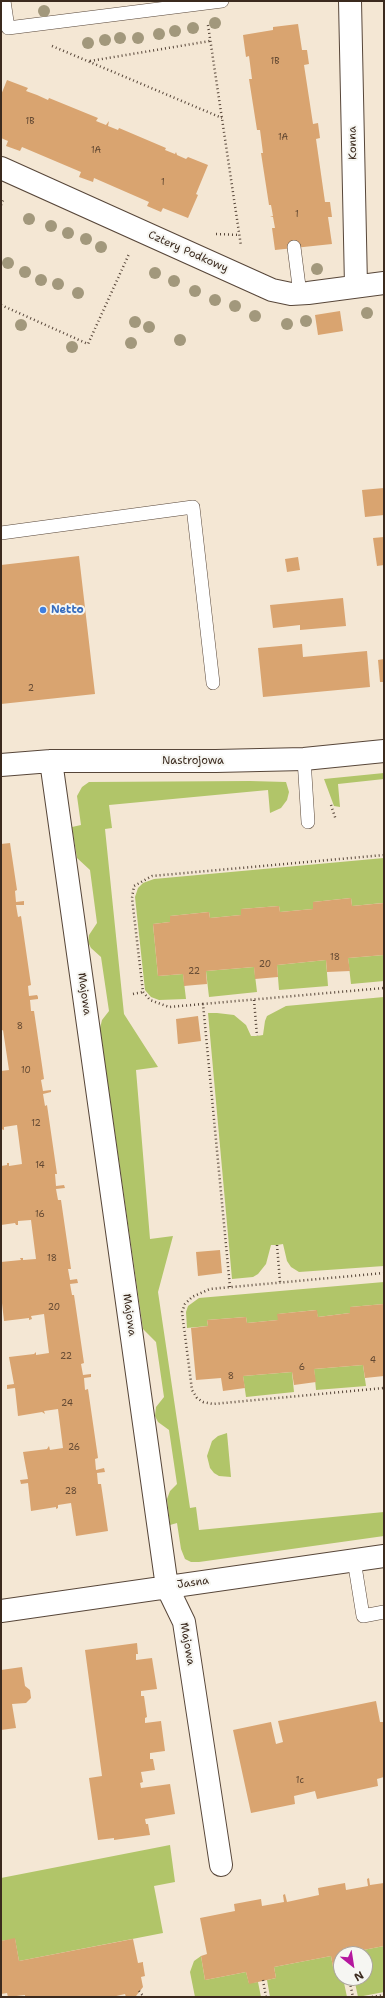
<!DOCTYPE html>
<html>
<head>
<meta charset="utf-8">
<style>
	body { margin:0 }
	#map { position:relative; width:385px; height:1998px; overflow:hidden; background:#f4e7d4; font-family:"Shantell Sans",sans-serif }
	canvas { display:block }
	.frame { position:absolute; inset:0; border:2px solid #3b2a1e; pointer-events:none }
	.north { position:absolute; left:333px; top:1946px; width:40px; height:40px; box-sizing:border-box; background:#f6f6f2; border:1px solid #aba49d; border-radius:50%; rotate:150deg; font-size:11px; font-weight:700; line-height:16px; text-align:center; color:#3b2a1e }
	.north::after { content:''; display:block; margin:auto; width:14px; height:18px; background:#b5179e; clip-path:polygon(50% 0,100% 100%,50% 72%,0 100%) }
</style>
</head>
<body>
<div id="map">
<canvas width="385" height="1998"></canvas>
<div class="frame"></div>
<div class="north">N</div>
</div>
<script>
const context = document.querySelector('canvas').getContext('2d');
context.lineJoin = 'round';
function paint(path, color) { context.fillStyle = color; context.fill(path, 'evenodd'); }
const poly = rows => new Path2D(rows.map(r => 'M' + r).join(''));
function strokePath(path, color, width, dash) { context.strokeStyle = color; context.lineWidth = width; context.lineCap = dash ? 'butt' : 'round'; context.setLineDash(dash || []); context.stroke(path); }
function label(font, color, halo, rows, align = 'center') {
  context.font = font + ' "Shantell Sans",sans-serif'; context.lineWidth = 4; context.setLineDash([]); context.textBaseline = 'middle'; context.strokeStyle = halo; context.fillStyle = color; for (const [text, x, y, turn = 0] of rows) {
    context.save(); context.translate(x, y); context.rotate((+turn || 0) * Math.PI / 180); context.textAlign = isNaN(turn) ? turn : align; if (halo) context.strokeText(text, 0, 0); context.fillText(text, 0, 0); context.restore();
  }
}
paint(poly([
	[384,773,384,779,338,784,340,807,334,806,324,779],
	[250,781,286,782,289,792,287,800,281,808,270,813,268,790,109,805,112,828,105,829,124,1014,158,1067,136,1070,150,1239,173,1236,158,1292,190,1508,196,1507,199,1530,384,1512,384,1536,199,1562,191,1562,185,1559,181,1549,177,1523,170,1525,167,1499,170,1491,177,1484,169,1430,158,1422,155,1416,156,1407,164,1397,156,1342,143,1329,100,1028,102,1020,109,1011,101,957,91,948,88,942,89,935,97,923,90,870,77,858,72,827,81,825,77,796,82,787,89,782],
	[384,858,383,903,352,906,351,898,313,902,313,909,280,912,279,906,241,909,241,915,210,918,209,912,170,916,170,922,153,924,158,976,183,974,186,999,159,1000,151,997,145,990,135,897,138,888,143,883,154,879],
	[384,955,384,981,351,984,348,958],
	[326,960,328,986,279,990,277,965],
	[254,967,257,992,209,997,206,971],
	[384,997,384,1266,299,1272,291,1267,287,1261,283,1244,277,1245,271,1245,266,1264,258,1274,253,1277,232,1279,208,1013,217,1013,234,1015,246,1025,251,1036,257,1036,263,1035,265,1021,267,1016,286,1006],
	[384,1282,384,1304,350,1307,350,1313,318,1317,316,1310,278,1314,278,1320,247,1323,246,1317,207,1320,208,1326,187,1328,186,1312,188,1306,199,1298],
	[363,1365,366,1386,316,1390,314,1369],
	[292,1372,294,1392,246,1397,243,1376],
	[227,1433,231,1477,219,1476,214,1473,210,1468,207,1456,212,1441,218,1436],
	[170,1845,175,1882,154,1886,163,1933,19,1961,15,1939,1,1941,1,1878],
	[384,1946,384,1992,358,1997,354,1978,365,1978,365,1954,358,1954,358,1951],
	[201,1956,205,1980,246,1972,249,1983,258,1982,261,1997,195,1997,190,1972,194,1961],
	[331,1956,333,1967,341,1966,341,1978,343,1978,347,1997,270,1997,267,1980,276,1978,274,1967]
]), '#b1c569');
paint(poly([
	[298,24,302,50,307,50,309,64,304,65,313,124,318,123,320,138,316,139,325,202,330,202,332,217,328,217,332,244,275,250,272,228,275,228,273,217,270,216,273,216,271,205,269,205,261,153,263,153,260,130,257,130,249,79,252,79,249,56,246,57,243,35,273,30,273,27],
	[7,80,28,88,26,91,37,95,48,100,49,98,98,118,96,121,106,125,109,121,108,126,118,130,119,128,166,148,165,150,175,154,176,152,177,155,186,159,188,157,208,165,196,194,198,195,188,218,163,208,161,212,147,206,149,202,94,178,93,182,79,177,81,172,22,147,20,151,6,146,8,141,1,138,1,95],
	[340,311,343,331,318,335,315,315],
	[384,488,384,515,365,517,362,490],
	[384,537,384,565,377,566,373,538],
	[79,556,95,694,1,704,1,565],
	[298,557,300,570,287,572,285,559],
	[343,598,346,626,300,630,300,625,273,628,270,605],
	[302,644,303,657,367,651,370,687,263,697,258,648],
	[384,659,384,682,380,682,378,660],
	[10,843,17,890,15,891,16,902,24,901,24,905,16,905,18,917,21,916,31,985,28,986,29,996,37,995,38,997,38,999,30,1000,31,1011,34,1011,44,1079,41,1080,43,1091,51,1090,51,1092,43,1094,45,1106,47,1105,57,1174,55,1174,56,1186,64,1185,65,1188,56,1189,58,1200,61,1200,71,1269,68,1269,70,1280,77,1279,78,1283,70,1284,72,1295,74,1295,84,1363,81,1364,83,1375,91,1374,91,1377,84,1378,85,1390,88,1389,98,1458,95,1459,96,1470,104,1468,105,1472,97,1473,98,1484,101,1484,108,1531,76,1536,71,1503,58,1505,58,1508,56,1509,56,1507,31,1511,28,1483,21,1484,20,1480,28,1479,23,1452,47,1449,49,1446,50,1450,63,1448,58,1409,44,1411,45,1414,42,1412,18,1416,15,1388,7,1389,7,1385,14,1384,9,1357,34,1354,36,1352,36,1355,49,1353,44,1314,31,1316,32,1319,29,1320,29,1318,4,1321,1,1294,1,1262,21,1260,20,1258,23,1258,23,1260,36,1259,31,1220,18,1221,18,1225,16,1225,15,1223,1,1225,1,1166,7,1165,7,1163,9,1163,9,1166,22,1164,17,1125,4,1127,4,1130,1,1129,1,1071,9,1070,3,1030,1,1031,1,844],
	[351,898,352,906,384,903,384,955,348,958,350,971,327,972,326,960,277,965,278,977,255,979,254,967,206,971,207,984,195,985,184,986,183,974,158,976,153,924,170,922,170,916,209,912,210,918,241,915,241,909,279,906,280,912,313,909,313,902],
	[198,1016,201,1041,178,1044,176,1019],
	[220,1250,222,1273,198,1276,196,1252],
	[384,1304,384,1376,365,1378,363,1365,314,1369,316,1382,294,1385,292,1372,243,1376,245,1388,223,1391,221,1378,196,1380,191,1328,208,1326,207,1320,246,1317,247,1323,278,1320,277,1314,317,1310,318,1317,350,1313,350,1307],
	[137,1643,138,1654,136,1654,136,1660,152,1658,157,1689,141,1691,141,1696,144,1696,147,1717,145,1718,145,1723,161,1721,165,1751,150,1753,150,1759,153,1759,155,1770,141,1772,143,1782,140,1783,141,1788,170,1784,175,1814,145,1819,146,1824,148,1824,150,1835,114,1840,114,1838,98,1840,89,1778,102,1776,85,1650],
	[22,1667,25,1686,30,1690,31,1698,26,1703,12,1704,16,1728,1,1730,1,1670],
	[376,1701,380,1722,384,1722,384,1777,377,1779,378,1786,317,1799,315,1791,294,1796,295,1804,251,1813,233,1730,271,1722,276,1744,283,1742,278,1721],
	[369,1878,370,1885,384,1883,384,1946,358,1951,358,1954,341,1954,341,1966,333,1967,331,1956,274,1967,276,1978,249,1984,246,1972,205,1980,201,1956,207,1954,200,1918,235,1911,234,1904,261,1899,262,1906,284,1902,283,1895,285,1894,287,1902,319,1895,318,1888,345,1883,346,1890,368,1886,367,1879],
	[15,1938,19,1961,133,1939,138,1963,143,1962,143,1964,145,1976,141,1977,143,1987,136,1996,133,1997,126,1997,125,1994,112,1997,25,1997,25,1995,8,1997,7,1993,1,1994,1,1941]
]), '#d9a470');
const lane = poly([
	[4,1,8,28,222,1],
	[294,247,300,294],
	[1,533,193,507,213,683],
	[304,759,308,822],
	[354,1560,363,1616,384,1612]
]);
const street = poly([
	[350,1,356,286],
	[1,168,272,290,291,294,308,293,384,283],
	[51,761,167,1587,184,1622,221,1865],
	[1,765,51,761,216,761,304,759,384,751],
	[1,1611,384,1556]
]);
strokePath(lane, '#574639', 14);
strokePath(street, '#574639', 24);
strokePath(poly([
	[208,25,241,246],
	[52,46,222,118],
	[90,61,210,41],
	[1,205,4,198],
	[216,234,240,235],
	[1,305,88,344,129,254],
	[331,805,336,820],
	[133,994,143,992],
	[254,1000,257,1036],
	[203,1004,169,1007,150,1000,143,992,132,898,134,886,152,876,384,855],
	[277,1245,280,1282],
	[384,1273,210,1289,192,1297,185,1304,182,1312,192,1390,197,1398,203,1402,213,1404,384,1388],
	[230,1287,203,1004,384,988],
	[349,1978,353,1997],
	[263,1980,266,1997],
	[139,1991,144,1997],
	[372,1997,384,1995]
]), '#574639', 2.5, [1, 3]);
strokePath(lane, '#fff', 13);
strokePath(street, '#fff', 22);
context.fillStyle = '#a2987c';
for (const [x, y] of [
	[44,11],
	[215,23],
	[193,28],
	[175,31],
	[159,34],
	[120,38],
	[138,38],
	[105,40],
	[88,43],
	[29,219],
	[51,226],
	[68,233],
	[86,239],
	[101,247],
	[8,263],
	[317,269],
	[25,272],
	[155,273],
	[41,280],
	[174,281],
	[58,284],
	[195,291],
	[78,293],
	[215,300],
	[235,306],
	[367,313],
	[255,316],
	[306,321],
	[135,322],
	[287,324],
	[21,325],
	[149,327],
	[180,340],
	[131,343],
	[72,347]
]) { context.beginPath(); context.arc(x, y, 6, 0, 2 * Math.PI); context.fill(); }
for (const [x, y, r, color] of [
	[43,610,4,"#3f7fe0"]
]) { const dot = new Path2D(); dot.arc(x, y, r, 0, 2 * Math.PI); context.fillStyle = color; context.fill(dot); strokePath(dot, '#f6f6f2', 1.5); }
label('9px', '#624832', null, [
	["1B",275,62],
	["1B",30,122],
	["1A",283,138],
	["1A",96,151],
	["1",163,183],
	["1",297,215],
	["2",31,689],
	["18",335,958],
	["20",265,965],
	["22",194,972],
	["8",20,1027],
	["10",26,1071],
	["12",36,1124],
	["14",40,1166],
	["16",40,1215],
	["18",52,1259],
	["20",54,1308],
	["22",66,1357],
	["4",373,1361],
	["6",302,1368],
	["8",231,1377],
	["24",67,1404],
	["26",74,1448],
	["28",71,1492],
	["1c",300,1781]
]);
label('11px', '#3b2a1e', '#f6f6f2', [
	["Konna",353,143,-91],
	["Cztery Podkowy",188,252,24],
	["Nastrojowa",193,761],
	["Majowa",84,994,82],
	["Majowa",129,1315,82],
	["Jasna",193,1583,-8],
	["Majowa",187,1644,80]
]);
label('bold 11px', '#366cbe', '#f6f6f2', [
	["Netto",51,610]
], 'left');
</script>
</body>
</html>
